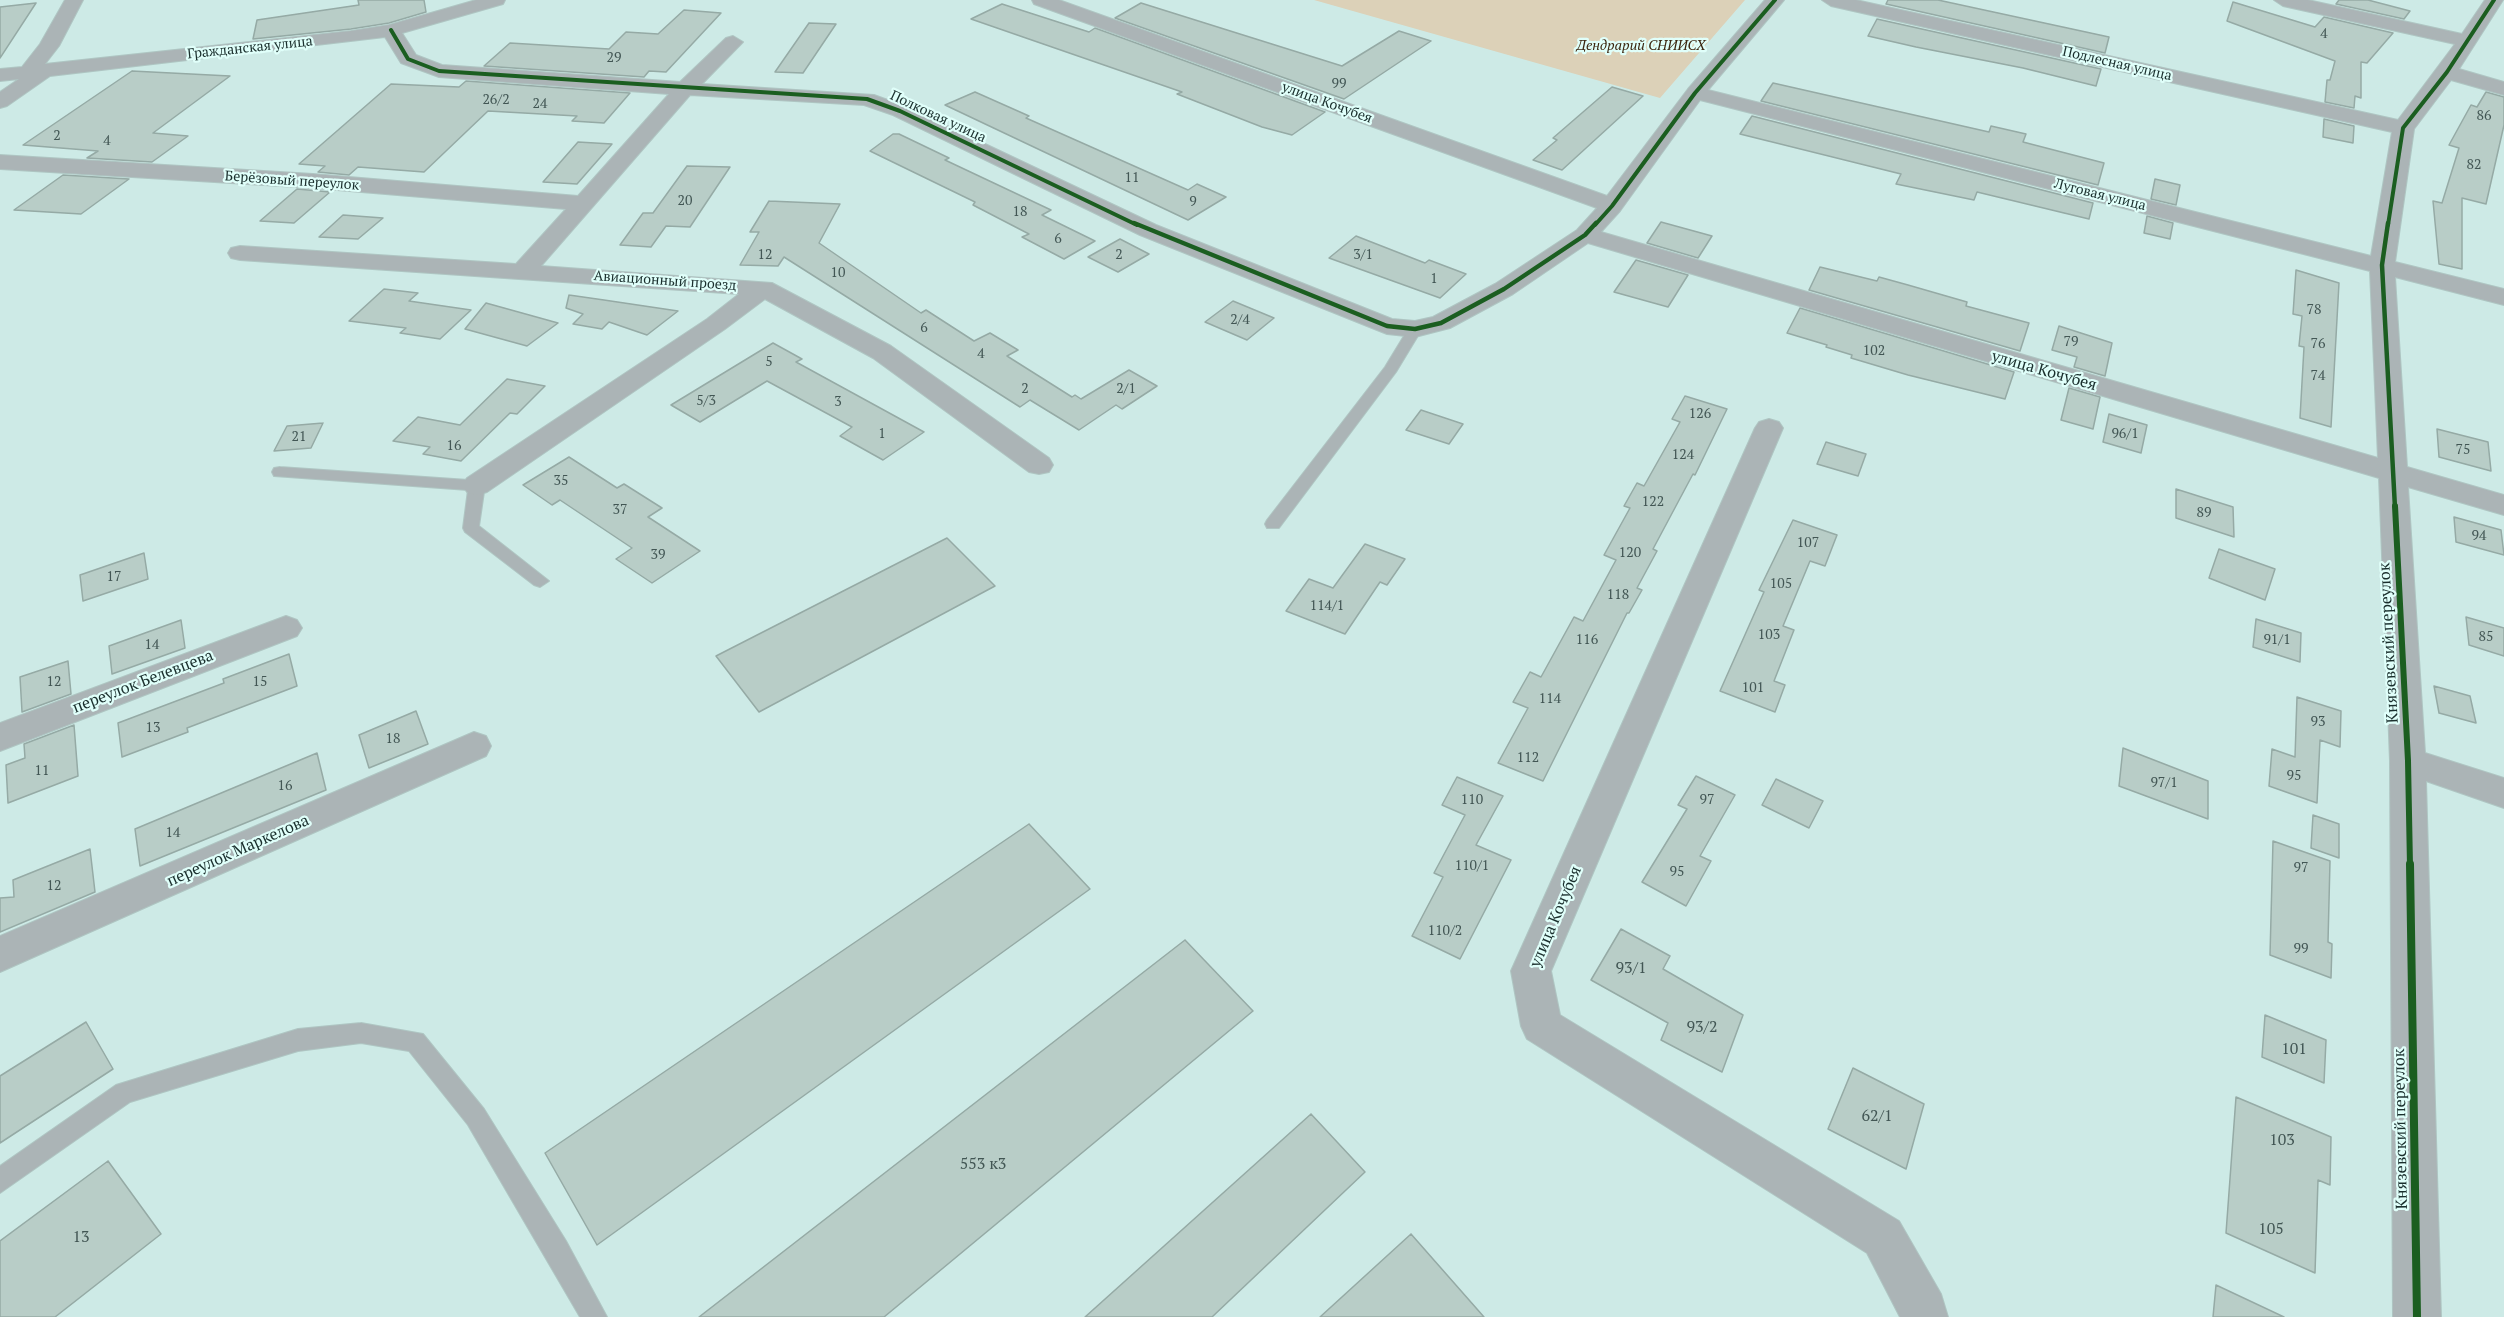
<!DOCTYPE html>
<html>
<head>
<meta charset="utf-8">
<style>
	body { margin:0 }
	canvas { display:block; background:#cdeae6 }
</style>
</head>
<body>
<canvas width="2504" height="1317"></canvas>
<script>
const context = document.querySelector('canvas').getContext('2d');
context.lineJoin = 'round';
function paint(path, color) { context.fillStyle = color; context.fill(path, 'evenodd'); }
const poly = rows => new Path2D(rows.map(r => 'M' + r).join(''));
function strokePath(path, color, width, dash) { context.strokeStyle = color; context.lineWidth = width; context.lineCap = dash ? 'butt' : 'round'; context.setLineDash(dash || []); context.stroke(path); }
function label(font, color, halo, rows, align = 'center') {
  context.font = font + ' "PT Serif",serif'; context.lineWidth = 4.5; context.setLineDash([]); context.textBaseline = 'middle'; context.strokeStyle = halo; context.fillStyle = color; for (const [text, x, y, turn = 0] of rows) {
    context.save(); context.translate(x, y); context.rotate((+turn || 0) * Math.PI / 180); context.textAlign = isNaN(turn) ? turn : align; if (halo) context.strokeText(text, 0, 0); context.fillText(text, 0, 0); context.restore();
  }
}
paint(poly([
	[1314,0,1745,0,1660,98]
]), '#dcd1b8');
const building = poly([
	[358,0,424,0,426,12,389,23,351,29,253,39,257,20,359,5,358,0],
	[1888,0,1938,0,2109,37,2105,53,1886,4,1888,0],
	[2339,0,2368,0,2410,11,2404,19,2336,4,2339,0],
	[2233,2,2315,27,2324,17,2393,33,2367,63,2361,62,2361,98,2355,96,2354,108,2325,102,2327,80,2330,80,2335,61,2227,21,2233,2],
	[36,3,0,58,0,7,36,3],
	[1141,3,1342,66,1399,31,1431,41,1344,99,1115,18,1141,3],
	[1002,4,1089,32,1095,28,1325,112,1292,135,1262,127,1177,94,1182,92,971,19,1002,4],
	[684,10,721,13,666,72,649,71,644,77,484,66,510,43,609,49,626,32,658,34,684,10],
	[1877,19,2101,69,2096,86,2023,68,1916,47,1868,36,1877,19],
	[809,23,836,24,803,73,775,72,809,23],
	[132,71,230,76,153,133,188,136,152,162,87,158,98,151,23,145,132,71],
	[466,81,630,93,604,123,572,121,577,116,488,111,424,172,358,167,349,175,318,172,325,166,299,164,391,84,459,87,466,81],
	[1773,83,1989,132,1991,126,2026,134,2023,142,2104,163,2098,185,1761,101,1773,83],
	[1612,87,1643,96,1562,170,1533,160,1557,140,1553,138,1612,87],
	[975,92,1029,116,1026,118,1188,190,1197,184,1226,197,1188,220,945,105,975,92],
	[2486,92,2504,97,2504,125,2486,204,2462,198,2462,269,2439,264,2433,201,2442,203,2459,148,2449,145,2471,105,2477,107,2486,92],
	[1752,116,2093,203,2089,219,1977,192,1974,200,1896,184,1901,174,1740,134,1752,116],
	[2324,119,2354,126,2353,143,2323,137,2324,119],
	[893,134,899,134,949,158,945,160,1051,210,1042,215,1095,241,1064,259,1022,237,1029,234,973,205,975,202,870,151,893,134],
	[578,142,612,144,577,184,543,182,578,142],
	[687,166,730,167,690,227,666,226,651,247,620,245,643,213,653,213,687,166],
	[63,175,129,179,81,214,14,210,63,175],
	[2155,179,2180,185,2176,205,2151,199,2155,179],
	[297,189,330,192,294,223,260,221,297,189],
	[769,201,840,204,819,243,921,313,926,310,974,341,990,333,1018,350,1007,356,1072,397,1075,395,1081,399,1129,370,1157,386,1122,409,1116,405,1079,430,1030,400,1020,407,784,257,778,266,740,265,759,232,750,232,769,201],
	[343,215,383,218,358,239,319,237,343,215],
	[2147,216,2173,223,2170,239,2144,233,2147,216],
	[1661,222,1712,236,1698,258,1647,243,1661,222],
	[1356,236,1425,263,1429,260,1466,274,1440,298,1329,258,1356,236],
	[1120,239,1149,254,1118,272,1088,257,1120,239],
	[1636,260,1688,275,1668,307,1614,292,1636,260],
	[1820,267,1877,281,1879,277,1908,285,1967,302,1966,306,2029,323,2020,351,1809,290,1820,267],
	[2296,270,2339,283,2331,427,2300,418,2304,347,2299,346,2302,316,2293,314,2296,270],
	[384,289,418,293,409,301,471,310,440,339,400,333,406,328,349,321,384,289],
	[569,295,604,300,678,311,647,335,609,322,602,329,573,324,583,314,566,308,569,295],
	[1233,301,1274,318,1247,340,1205,322,1233,301],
	[486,303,558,323,527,346,465,329,486,303],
	[1800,308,2014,372,2005,399,1908,375,1851,358,1852,355,1826,347,1827,345,1787,333,1800,308],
	[2059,326,2112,343,2105,376,2074,367,2077,357,2052,350,2059,326],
	[773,343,802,359,796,362,924,432,883,460,840,436,852,427,767,381,700,422,671,405,773,343],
	[507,379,545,386,517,414,510,413,461,461,423,454,430,447,393,441,418,417,460,425,507,379],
	[2069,388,2100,397,2093,429,2061,420,2069,388],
	[1685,396,1727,409,1695,475,1693,474,1653,549,1657,551,1637,588,1642,590,1629,613,1627,613,1543,781,1498,763,1528,708,1513,702,1530,672,1541,677,1574,617,1583,621,1616,560,1604,555,1630,508,1624,506,1637,483,1644,486,1680,422,1672,419,1685,396],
	[1421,410,1463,424,1449,444,1406,430,1421,410],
	[2109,414,2147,425,2141,453,2103,442,2109,414],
	[323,423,311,448,274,451,287,426,323,423],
	[2437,429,2488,442,2491,471,2439,457,2437,429],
	[1826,442,1866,454,1858,476,1817,464,1826,442],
	[569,457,617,488,624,484,662,508,648,517,700,551,652,583,616,559,632,548,560,500,552,505,523,485,569,457],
	[2176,489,2233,507,2234,537,2176,518,2176,489],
	[2454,517,2501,530,2504,555,2456,542,2454,517],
	[1793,520,1837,535,1825,566,1810,561,1783,626,1794,630,1774,681,1785,685,1775,712,1720,691,1764,592,1759,590,1793,520],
	[947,538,995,586,759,712,716,656,947,538],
	[1365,544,1405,559,1387,585,1380,582,1345,634,1286,611,1309,579,1333,588,1365,544],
	[2219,549,2275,569,2265,600,2209,578,2219,549],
	[144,553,148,579,83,601,80,575,144,553],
	[2466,617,2504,628,2504,656,2469,645,2466,617],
	[2256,619,2301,633,2300,662,2253,647,2256,619],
	[181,620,185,648,112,674,109,646,181,620],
	[289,654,297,686,187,728,188,732,122,757,118,723,224,683,223,679,289,654],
	[68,661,71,694,22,712,20,677,68,661],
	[2434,686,2470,696,2476,723,2439,713,2434,686],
	[2297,697,2341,711,2340,747,2320,740,2317,803,2269,786,2272,749,2295,757,2297,697],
	[416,711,428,744,369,768,359,735,416,711],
	[74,725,78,776,8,803,6,765,25,758,24,744,74,725],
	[2123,748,2208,781,2208,819,2119,786,2123,748],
	[317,753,326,790,140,866,135,829,317,753],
	[1696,776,1735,795,1700,856,1711,861,1686,906,1642,882,1687,809,1678,805,1696,776],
	[1457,777,1503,796,1476,845,1511,860,1460,959,1412,936,1443,877,1434,873,1465,815,1442,805,1457,777],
	[1776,779,1823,801,1809,828,1762,805,1776,779],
	[2313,815,2339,824,2339,858,2311,848,2313,815],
	[1029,824,1090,889,597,1245,545,1153,1029,824],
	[2273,841,2330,861,2328,942,2332,944,2331,978,2270,955,2273,841],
	[90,849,95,892,0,932,0,898,14,897,13,880,90,849],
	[1621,929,1670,956,1663,969,1743,1015,1722,1072,1661,1040,1668,1023,1591,980,1621,929],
	[1185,940,1253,1011,884,1317,699,1317,1185,940],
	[2265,1015,2326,1040,2324,1083,2262,1057,2265,1015],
	[86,1022,113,1069,0,1143,0,1076,86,1022],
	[1853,1068,1924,1104,1906,1169,1828,1129,1853,1068],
	[2236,1097,2331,1137,2330,1185,2318,1180,2315,1273,2226,1233,2236,1097],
	[1311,1114,1365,1172,1212,1317,1085,1317,1311,1114],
	[108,1161,161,1234,55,1317,0,1317,0,1241,108,1161],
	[1411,1234,1484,1317,1320,1317,1411,1234],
	[2216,1285,2284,1317,2213,1317,2216,1285]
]);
paint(building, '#b8cdc7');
strokePath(building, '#95aaa5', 1.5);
const service = poly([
	[1415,325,1422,329,1396,372,1279,528,1267,528,1265,524,1267,520,1385,367,1410,326,1415,325],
	[280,467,483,481,485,485,479,526,549,581,540,587,534,585,465,532,463,528,468,490,274,476,272,472,274,468,280,467],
	[361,1023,423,1034,484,1109,566,1241,607,1317,580,1317,468,1125,409,1051,361,1043,298,1051,130,1102,0,1193,0,1166,116,1085,298,1029,361,1023]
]);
const minor = poly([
	[65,0,83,0,59,46,45,64,351,31,389,25,476,0,505,0,503,4,402,33,416,55,442,65,680,82,726,38,733,36,743,42,702,84,874,95,907,107,1156,225,1392,319,1415,321,1433,317,1495,284,1577,230,1597,208,1034,4,1032,0,1059,0,1607,196,1688,89,1765,0,1784,0,1708,90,2371,256,2392,132,1831,6,1822,0,1856,0,2398,120,2455,44,2283,6,2274,0,2308,0,2462,34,2485,0,2503,0,2459,69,2504,82,2504,95,2451,80,2414,129,2395,262,2504,289,2504,305,2395,277,2407,467,2504,495,2504,515,2408,487,2425,753,2504,778,2504,808,2426,781,2441,1317,2393,1317,2390,761,2379,478,1588,243,1513,294,1450,328,1415,337,1387,334,1140,235,893,115,864,105,690,95,541,266,772,283,891,346,1049,458,1053,465,1049,472,1039,474,1029,472,873,358,765,299,725,329,487,492,477,495,467,492,462,485,467,478,707,319,739,294,240,260,231,258,228,253,231,248,240,246,516,264,566,209,313,188,0,169,0,155,313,174,578,196,669,94,439,77,401,63,385,37,50,76,7,106,0,108,0,92,19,79,0,81,0,69,22,67,40,44,65,0],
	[1700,100,2370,271,2378,458,1601,232,1620,211,1700,100],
	[1769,419,1779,422,1783,428,1551,971,1560,1015,1899,1221,1941,1294,1948,1317,1900,1317,1867,1253,1527,1039,1521,1026,1511,971,1755,428,1759,422,1769,419],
	[286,616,297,620,302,628,297,636,0,751,0,723,286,616],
	[474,732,486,736,491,746,486,756,0,972,0,936,474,732]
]);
strokePath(service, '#afc6c3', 2);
strokePath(minor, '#afc6c3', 2);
paint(service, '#abb4b6');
paint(minor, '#abb4b6');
strokePath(poly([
	[391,30,408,59,439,71,867,99,900,111,1137,225],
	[1595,225,1612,206,1695,93,1775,0],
	[2388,225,2403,128,2447,72,2494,0]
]), '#1b5e20', 4);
strokePath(poly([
	[1134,223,1387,326,1415,329,1441,323,1504,289,1585,235,1596,223],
	[2388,223,2382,265,2395,508]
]), '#1b5e20', 4.5);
strokePath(poly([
	[2395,506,2408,761,2410,866]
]), '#1b5e20', 6);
strokePath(poly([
	[2410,864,2417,1317]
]), '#1b5e20', 8);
label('14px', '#425654', null, [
	["4",2324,34],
	["29",614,58],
	["99",1339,84],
	["26/2",496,100],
	["24",540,104],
	["86",2484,116],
	["2",57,136],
	["4",107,141],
	["82",2474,165],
	["11",1132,178],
	["20",685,201],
	["9",1193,202],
	["18",1020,212],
	["6",1058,239],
	["12",765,255],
	["2",1119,255],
	["3/1",1363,255],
	["10",838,273],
	["1",1434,279],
	["78",2314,310],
	["2/4",1240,320],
	["6",924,328],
	["79",2071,342],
	["76",2318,344],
	["102",1874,351],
	["4",981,354],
	["5",769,362],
	["74",2318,376],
	["2",1025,389],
	["2/1",1126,389],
	["5/3",706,401],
	["3",838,402],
	["126",1700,414],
	["1",882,434],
	["96/1",2125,434],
	["21",299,437],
	["16",454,446],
	["75",2463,450],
	["124",1683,455],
	["35",561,481],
	["122",1653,502],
	["37",620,510],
	["89",2204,513],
	["94",2479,536],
	["107",1808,543],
	["120",1630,553],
	["39",658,555],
	["17",114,577],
	["105",1781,584],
	["118",1618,595],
	["114/1",1327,606],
	["103",1769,635],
	["85",2486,637],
	["116",1587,640],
	["91/1",2277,640],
	["14",152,645],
	["12",54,682],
	["15",260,682],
	["101",1753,688],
	["114",1550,699],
	["93",2318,722],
	["13",153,728],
	["18",393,739],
	["112",1528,758],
	["11",42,771],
	["95",2294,776],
	["97/1",2164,783],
	["16",285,786],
	["110",1472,800],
	["97",1707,800],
	["14",173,833],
	["110/1",1472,866],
	["97",2301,868],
	["95",1677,872],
	["12",54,886],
	["110/2",1445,931],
	["99",2301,949]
]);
label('italic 14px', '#3b250e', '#e0fffa', [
	["Дендрарий СНИИСХ",1641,46]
]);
label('14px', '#1a2f2d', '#e0fffa', [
	["Гражданская улица",250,48,-6],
	["Подлесная улица",2117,64,13],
	["улица Кочубея",1327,103,20],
	["Полковая улица",938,117,25],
	["Берёзовый переулок",292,181,4],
	["Луговая улица",2100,195,14],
	["Авиационный проезд",665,281,4]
]);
label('16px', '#1a2f2d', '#e0fffa', [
	["улица Кочубея",2044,371,16],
	["Князевский переулок",2389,643,-93],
	["переулок Белевцева",143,682,-21],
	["переулок Маркелова",238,851,-24],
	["улица Кочубея",1556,917,-67],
	["Князевский переулок",2401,1129,-91]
]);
label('16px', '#425654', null, [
	["93/1",1631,968],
	["93/2",1702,1027],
	["101",2294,1049],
	["62/1",1877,1116],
	["103",2282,1140],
	["553 к3",983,1164],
	["105",2271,1229],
	["13",81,1237]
]);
</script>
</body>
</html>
